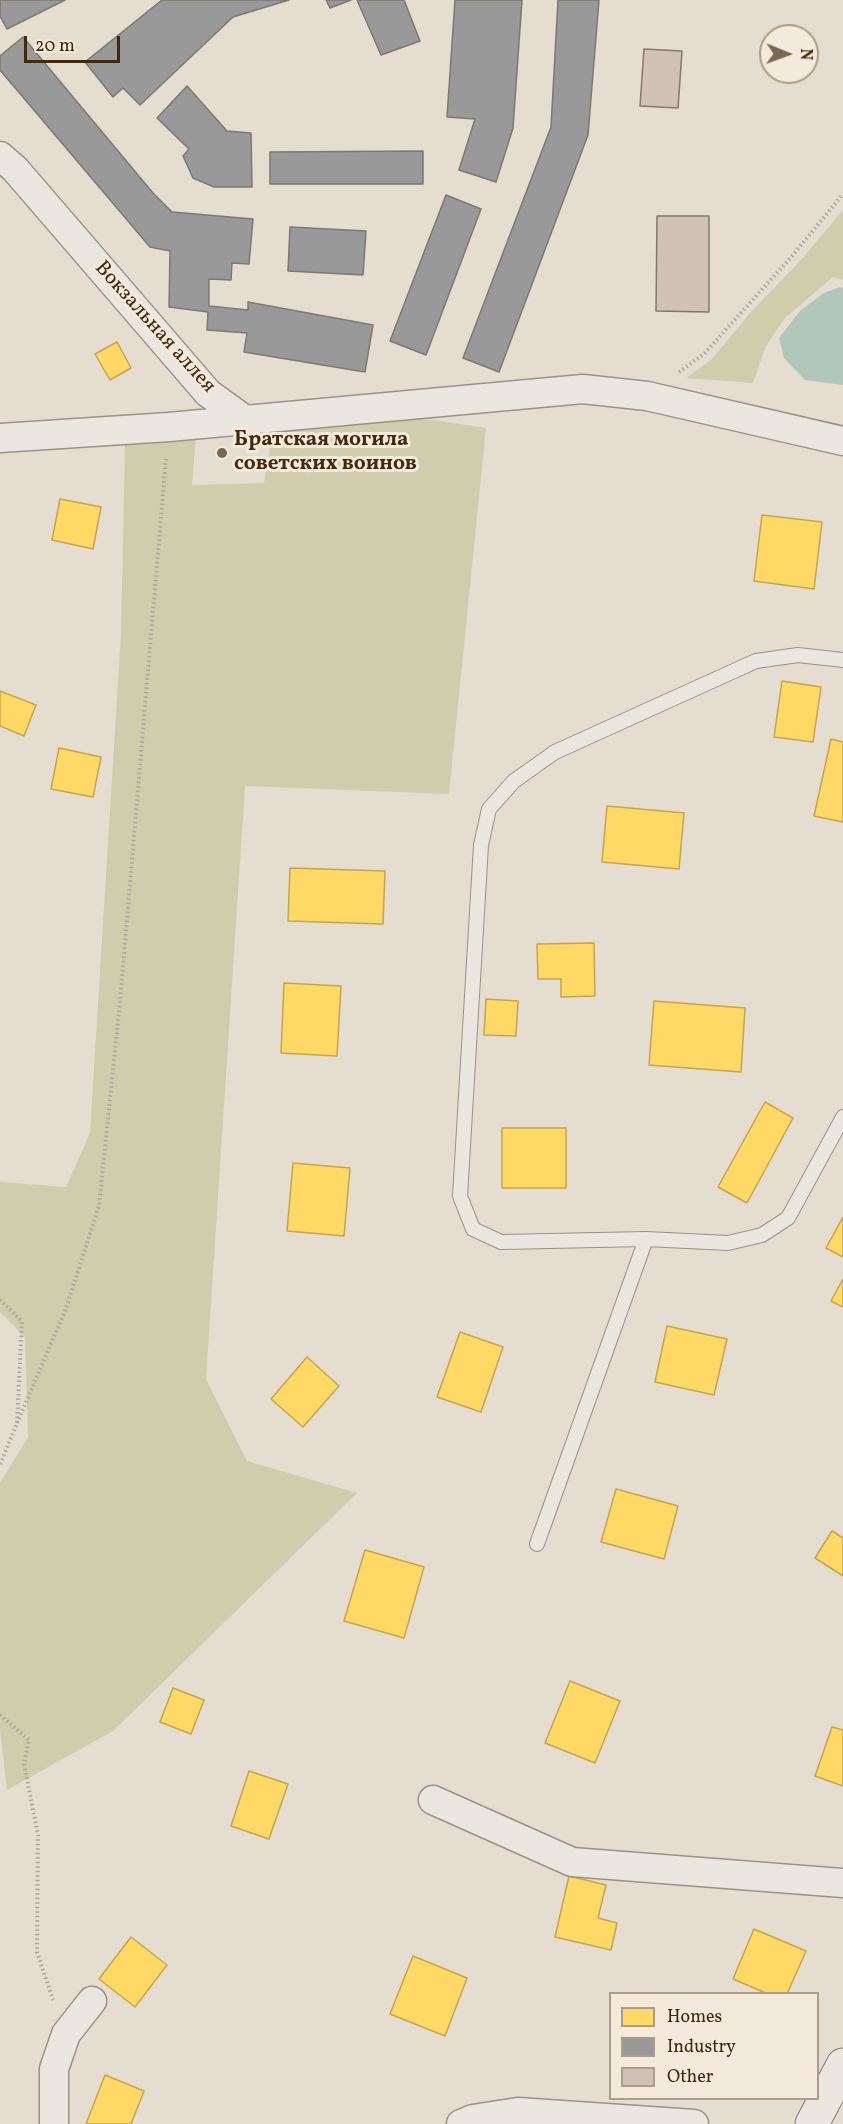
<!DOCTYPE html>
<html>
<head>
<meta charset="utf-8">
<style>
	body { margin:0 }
	#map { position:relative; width:843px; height:2124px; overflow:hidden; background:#e5ddd0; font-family:Vollkorn,serif }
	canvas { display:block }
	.legend { position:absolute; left:609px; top:1992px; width:210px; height:108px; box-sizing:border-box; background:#f4eadb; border:2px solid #ac9d88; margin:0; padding:8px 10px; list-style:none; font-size:18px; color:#412a0c }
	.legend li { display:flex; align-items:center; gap:12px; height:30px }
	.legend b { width:30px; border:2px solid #ac9d88 }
	.north { position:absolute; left:759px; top:24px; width:60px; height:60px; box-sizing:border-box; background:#f4eadb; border:2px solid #ac9d88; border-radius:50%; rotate:91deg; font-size:16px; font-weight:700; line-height:24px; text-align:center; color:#412a0c }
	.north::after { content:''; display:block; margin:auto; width:21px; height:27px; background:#7a6951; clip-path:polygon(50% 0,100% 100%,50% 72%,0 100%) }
	.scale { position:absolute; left:24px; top:36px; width:96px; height:27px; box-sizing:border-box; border:3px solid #412a0c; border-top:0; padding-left:8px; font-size:18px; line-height:21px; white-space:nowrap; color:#412a0c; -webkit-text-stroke:4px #f4eadb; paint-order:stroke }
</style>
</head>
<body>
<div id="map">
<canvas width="843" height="2124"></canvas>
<ul class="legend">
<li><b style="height:16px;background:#ffd966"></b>Homes</li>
<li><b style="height:16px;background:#999"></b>Industry</li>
<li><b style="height:16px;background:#d1c1b6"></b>Other</li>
</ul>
<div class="north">N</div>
<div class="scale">20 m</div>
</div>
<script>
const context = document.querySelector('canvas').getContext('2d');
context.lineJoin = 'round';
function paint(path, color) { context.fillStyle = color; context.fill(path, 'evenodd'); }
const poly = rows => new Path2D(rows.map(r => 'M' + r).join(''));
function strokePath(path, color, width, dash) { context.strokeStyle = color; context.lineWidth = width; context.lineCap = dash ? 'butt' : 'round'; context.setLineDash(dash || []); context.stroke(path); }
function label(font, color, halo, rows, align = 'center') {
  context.font = font + ' Vollkorn,serif'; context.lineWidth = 6; context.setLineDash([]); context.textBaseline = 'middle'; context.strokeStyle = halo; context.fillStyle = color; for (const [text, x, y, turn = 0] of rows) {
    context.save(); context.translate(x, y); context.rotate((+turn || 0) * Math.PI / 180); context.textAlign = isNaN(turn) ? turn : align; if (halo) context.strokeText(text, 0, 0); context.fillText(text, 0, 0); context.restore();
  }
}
paint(poly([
	[843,210,843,280,833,277,785,318,766,346,753,383,686,378,711,360,750,313,800,261],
	[401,415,486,428,449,794,245,786,206,1379,247,1461,357,1493,113,1731,7,1790,0,1730,0,1483,28,1437,25,1337,0,1312,0,1182,66,1187,90,1133,121,633,125,443,196,435,192,485,264,483,273,430]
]), '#d0cdad');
paint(poly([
	[840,287,843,288,843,385,805,380,784,358,779,338,800,311,824,293]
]), '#b1c7b9');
const homes = poly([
	[117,342,131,368,110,380,95,354,117,342],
	[60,499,101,507,93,549,52,540,60,499],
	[762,515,822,522,814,589,754,581,762,515],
	[782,681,821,687,813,742,774,737,782,681],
	[0,691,36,705,24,736,0,726,0,691],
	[831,739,843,742,843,822,814,816,831,739],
	[59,748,101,757,93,797,51,789,59,748],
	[607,806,684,813,679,869,602,862,607,806],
	[290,868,385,871,383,924,288,921,290,868],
	[594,943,595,996,561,997,561,979,538,979,537,944,594,943],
	[284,983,341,986,337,1056,281,1053,284,983],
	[486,999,518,1001,516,1036,484,1035,486,999],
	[654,1001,745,1008,741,1072,649,1065,654,1001],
	[765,1102,793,1118,747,1203,718,1187,765,1102],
	[502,1128,566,1128,566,1188,502,1188,502,1128],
	[293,1163,350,1168,344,1236,287,1231,293,1163],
	[843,1217,843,1257,826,1248,843,1217],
	[843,1279,843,1307,831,1301,843,1279],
	[667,1326,727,1339,714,1395,655,1382,667,1326],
	[460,1332,503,1347,481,1412,437,1397,460,1332],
	[307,1357,339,1386,303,1427,271,1399,307,1357],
	[616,1489,678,1506,664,1559,601,1542,616,1489],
	[832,1531,843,1538,843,1576,815,1558,832,1531],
	[365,1550,424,1567,404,1638,344,1621,365,1550],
	[570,1681,620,1701,595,1763,545,1743,570,1681],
	[173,1688,204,1700,191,1734,160,1722,173,1688],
	[832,1727,843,1730,843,1786,815,1776,832,1727],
	[249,1771,288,1784,269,1839,231,1826,249,1771],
	[569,1876,606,1885,598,1918,617,1923,611,1950,555,1937,569,1876],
	[754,1929,806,1951,787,1994,768,1994,733,1979,754,1929],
	[131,1937,167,1965,135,2007,99,1979,131,1937],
	[413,1956,467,1978,445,2036,390,2014,413,1956],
	[105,2075,144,2091,131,2124,86,2124,105,2075]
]);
paint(homes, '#ffd966');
strokePath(homes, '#c6a44b', 1.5);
const industry = poly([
	[0,0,65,0,7,29,0,16,0,0],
	[162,0,289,0,233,17,140,105,123,88,113,97,85,62,162,0],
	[326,0,351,0,330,8,326,0],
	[357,0,404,0,420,41,381,55,357,0],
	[455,0,522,0,513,128,496,182,459,170,475,119,447,117,455,0],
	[558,0,599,0,588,135,499,372,463,358,551,127,558,0],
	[23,37,153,193,172,212,253,219,249,264,232,263,231,280,209,279,209,306,248,310,248,302,373,325,365,372,244,352,247,333,207,330,208,312,169,307,170,251,150,247,0,70,0,56,23,37],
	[187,86,227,131,251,133,252,187,214,187,193,178,183,156,189,149,157,118,187,86],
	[423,151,423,184,270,184,270,152,423,151],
	[446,195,481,209,426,355,390,341,446,195],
	[290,227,366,231,363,275,288,271,290,227]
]);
paint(industry, '#999');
strokePath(industry, '#7f786f', 1.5);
const building = poly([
	[644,49,682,51,678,108,640,106,644,49],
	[657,216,709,216,709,312,656,311,657,216]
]);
paint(building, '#d1c1b6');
strokePath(building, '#81796e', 1.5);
const service = poly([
	[843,660,798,655,756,661,555,752,514,781,489,809,481,845,460,1196,473,1229,501,1242,646,1239,728,1243,762,1235,788,1218,843,1117],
	[537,1544,646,1239]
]);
const minor = poly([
	[0,156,15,169,208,393,245,420],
	[0,438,169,427,583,389,647,396,843,441],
	[433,1800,572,1862,843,1883],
	[54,2124,54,2069,66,2034,92,2001],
	[461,2124,473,2119,518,2112,694,2124]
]);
const secondary = poly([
	[812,2124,843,2065]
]);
strokePath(service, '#9a9287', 16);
strokePath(minor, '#9a9287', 31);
strokePath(secondary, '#81796e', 35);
strokePath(poly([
	[679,372,704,354,793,255,843,194],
	[0,1300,22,1321,17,1423,0,1465],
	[17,1423,65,1311,99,1206,120,1002,166,458],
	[0,1715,29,1740,24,1764,38,1835,37,1952,53,2000]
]), '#aaa59d', 4, [1.5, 3]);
strokePath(service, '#ebe6e0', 14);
strokePath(minor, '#ebe6e0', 28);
strokePath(secondary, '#ebe6e0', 33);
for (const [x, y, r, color] of [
	[222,453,6,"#7a6951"]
]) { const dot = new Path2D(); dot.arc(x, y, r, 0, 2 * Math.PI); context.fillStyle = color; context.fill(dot); strokePath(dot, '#f4eadb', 2); }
label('21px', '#412a0c', '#f4eadb', [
	["Вокзальная аллея",154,328,48]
]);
label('bold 21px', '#412a0c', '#f4eadb', [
	["Братская могила",234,441],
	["советских воинов",234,465]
], 'left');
</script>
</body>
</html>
